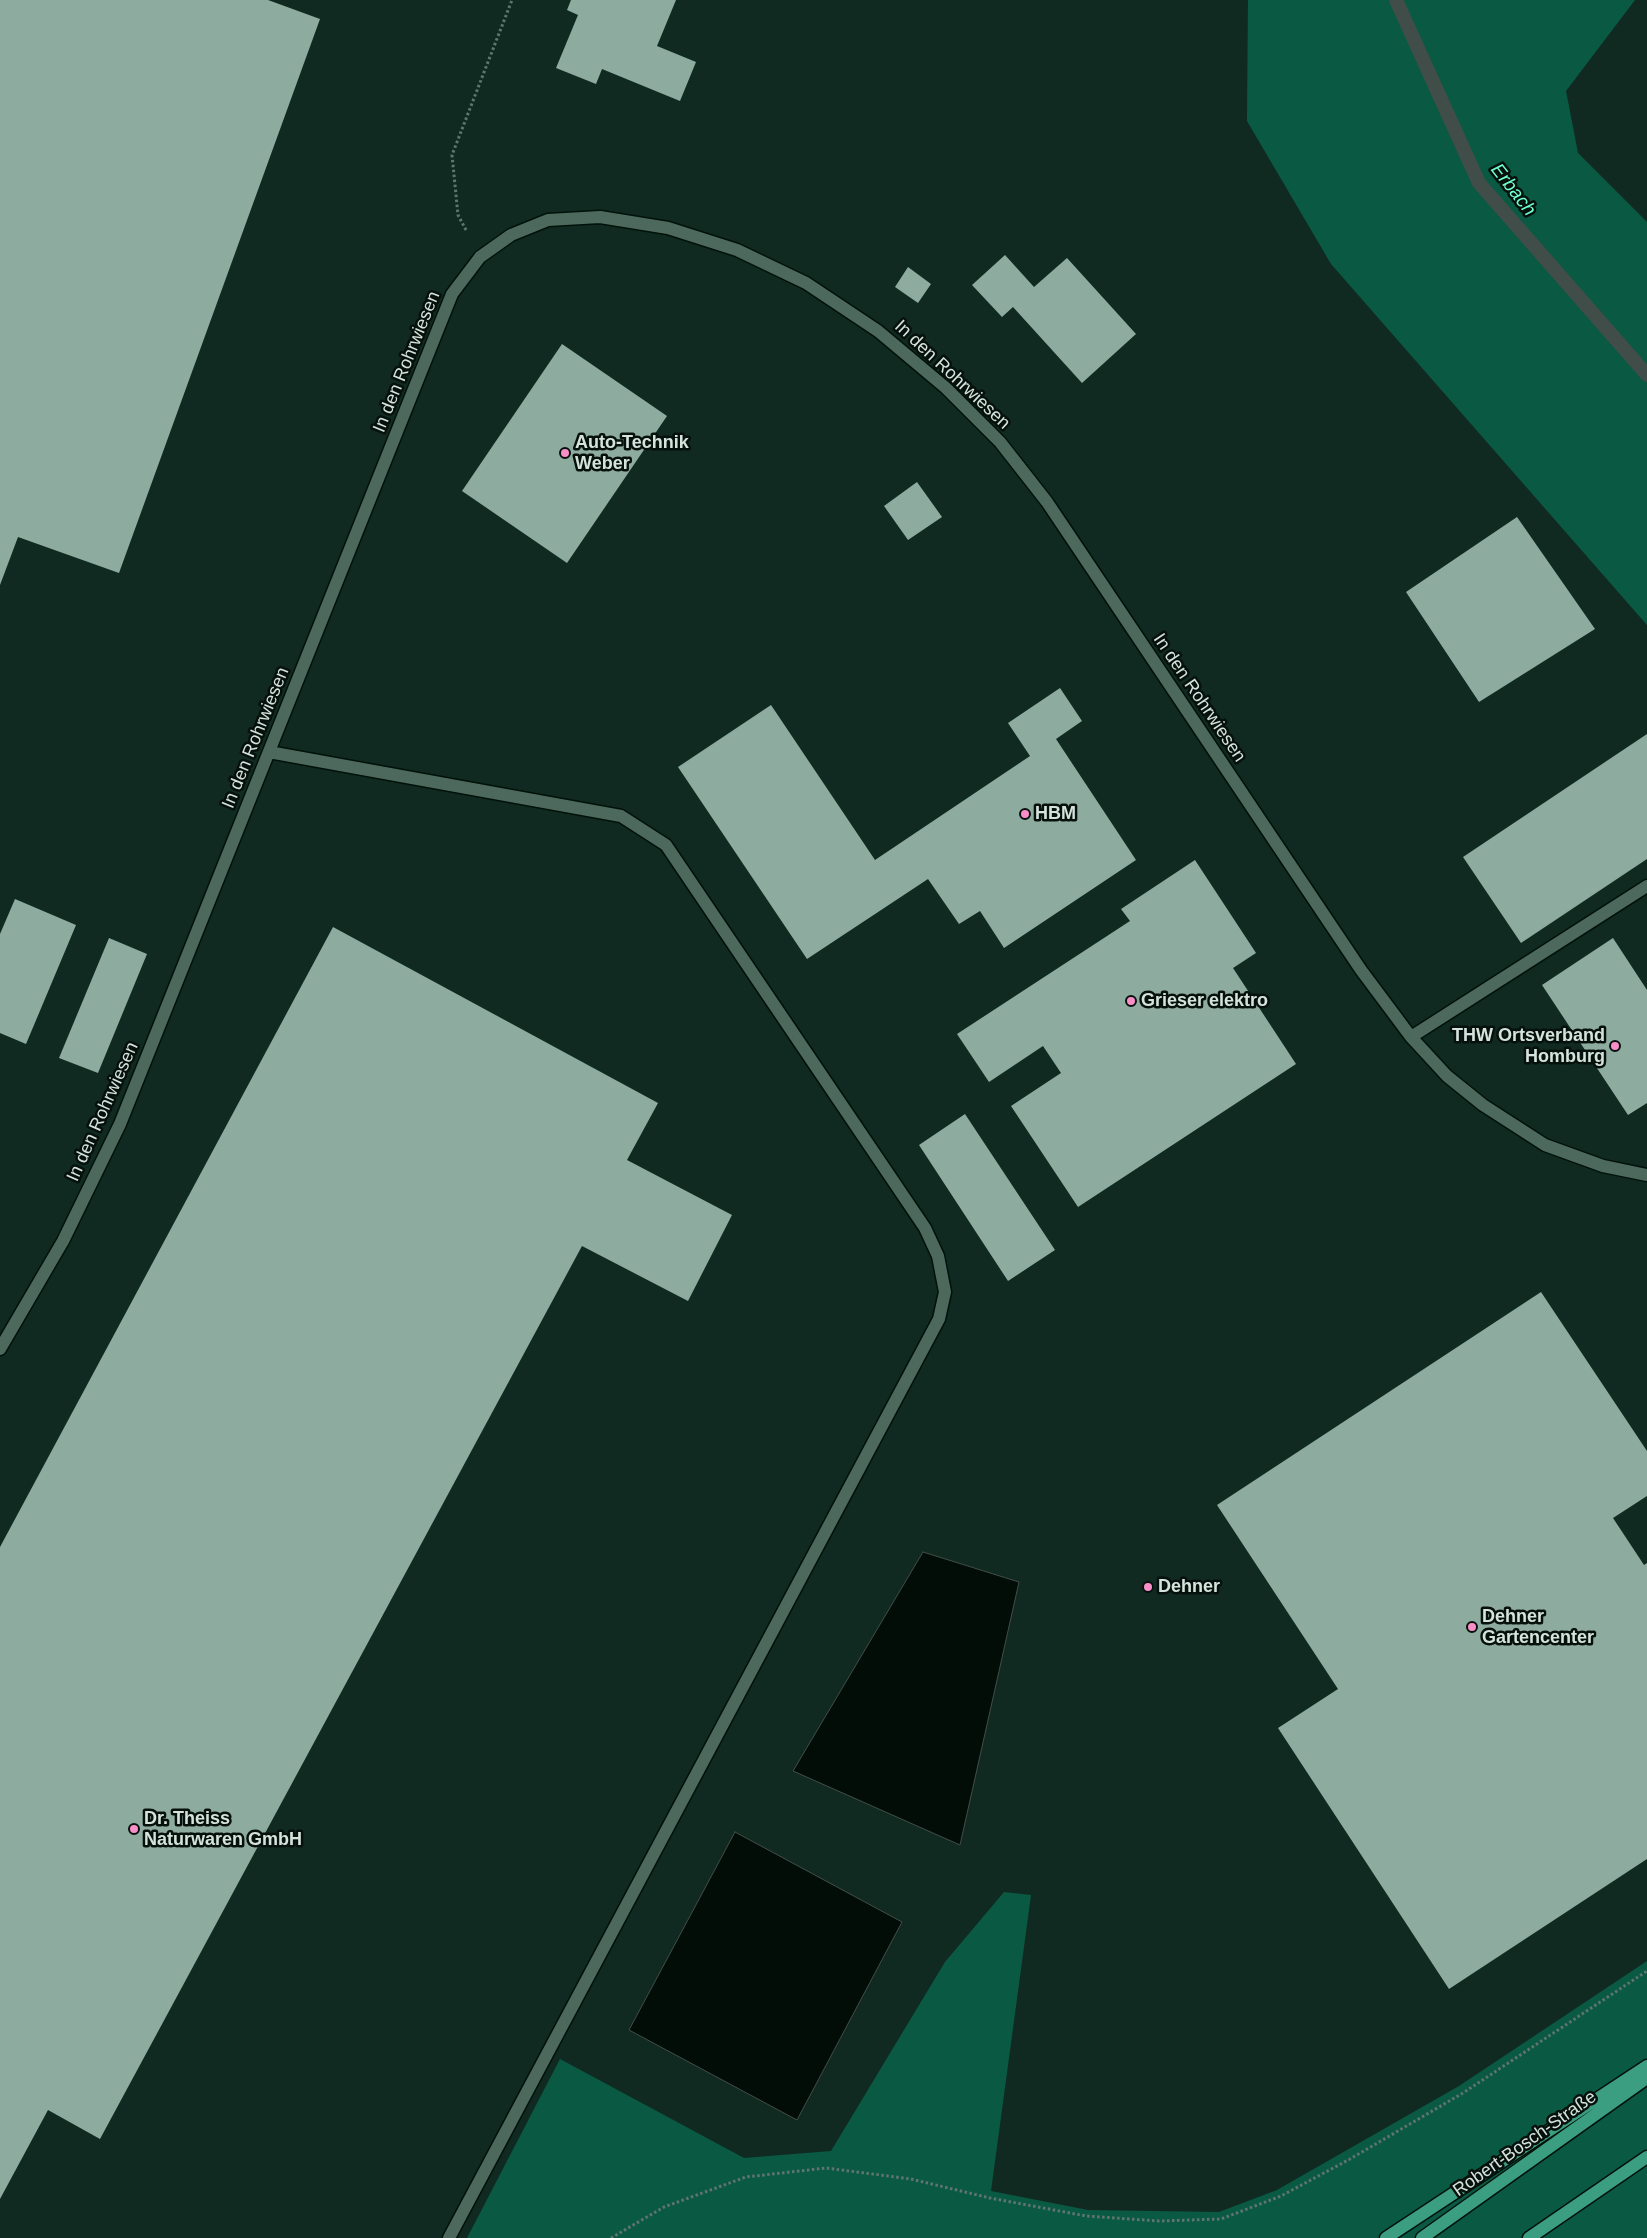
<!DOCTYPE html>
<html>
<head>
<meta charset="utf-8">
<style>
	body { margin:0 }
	canvas { display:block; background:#102a21 }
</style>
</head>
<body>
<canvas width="1647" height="2238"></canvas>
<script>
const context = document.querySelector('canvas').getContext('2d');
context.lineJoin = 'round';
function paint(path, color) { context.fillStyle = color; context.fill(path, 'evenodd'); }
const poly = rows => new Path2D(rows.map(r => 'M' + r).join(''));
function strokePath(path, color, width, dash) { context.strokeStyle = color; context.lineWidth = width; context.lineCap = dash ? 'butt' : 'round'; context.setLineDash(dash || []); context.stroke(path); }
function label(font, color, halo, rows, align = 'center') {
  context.font = font + ' Arial,sans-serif'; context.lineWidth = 5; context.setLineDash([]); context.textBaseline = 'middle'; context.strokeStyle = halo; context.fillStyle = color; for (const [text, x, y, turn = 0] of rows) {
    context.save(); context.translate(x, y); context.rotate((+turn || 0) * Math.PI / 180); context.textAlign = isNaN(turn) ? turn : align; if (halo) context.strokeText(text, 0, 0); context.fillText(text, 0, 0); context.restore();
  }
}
paint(poly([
	[1248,0,1635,0,1566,91,1578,153,1647,222,1647,625,1331,264,1247,121],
	[1004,1892,1031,1895,991,2191,1088,2210,1219,2212,1277,2190,1459,2086,1647,1961,1647,2238,467,2238,560,2059,744,2158,831,2151,945,1962]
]), '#0a5943');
const water = poly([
	[923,1552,1019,1582,960,1845,793,1771,923,1552],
	[735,1832,902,1922,797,2120,629,2030,735,1832]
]);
paint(water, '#020d08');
strokePath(water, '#414d48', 1);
strokePath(poly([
	[1396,0,1479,183,1647,375]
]), '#414d48', 14);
paint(poly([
	[0,0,268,0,320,19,119,573,18,537,0,585],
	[571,0,676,0,657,46,696,62,680,101,602,69,596,84,556,68,578,15,567,10],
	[1005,255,1034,287,1067,258,1136,334,1082,383,1013,307,1002,317,972,285],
	[908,267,931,284,918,303,895,287],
	[562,344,667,416,567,563,462,491],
	[917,482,942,517,908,540,884,506],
	[1517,517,1595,629,1479,702,1406,592],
	[1060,688,1082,721,1056,739,1136,860,1004,948,980,911,959,924,928,879,807,959,678,767,771,705,875,860,1030,756,1008,723],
	[1647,734,1647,859,1521,943,1463,857],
	[1195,860,1256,953,1233,968,1296,1064,1078,1207,1011,1106,1061,1073,1043,1046,989,1082,957,1034,1130,921,1121,909],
	[15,899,76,925,26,1044,0,1033,0,934],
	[333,927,658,1103,627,1160,732,1215,688,1301,582,1246,100,2139,48,2110,0,2199,0,1547],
	[109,938,147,954,98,1073,59,1058],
	[1613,938,1647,990,1647,1103,1628,1115,1542,985],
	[965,1114,1055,1250,1008,1281,919,1145],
	[1541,1292,1647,1451,1647,1496,1613,1518,1644,1565,1647,1563,1647,1859,1449,1989,1278,1728,1338,1689,1217,1505]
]), '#8eab9f');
const minor = poly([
	[269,752,621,816,666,845,925,1228,938,1256,945,1292,939,1319,449,2238],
	[1411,1037,1647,886],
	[0,1349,63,1241,120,1124,452,294,480,257,511,235,548,220,600,217,668,228,737,250,806,283,878,331,946,388,1000,442,1047,502,1361,970,1411,1037,1447,1076,1483,1105,1545,1145,1603,1166,1647,1175]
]);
const major = poly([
	[1386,2238,1647,2066],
	[1422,2238,1647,2078],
	[1529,2238,1647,2157]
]);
strokePath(minor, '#00120a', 15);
strokePath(major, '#00120a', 15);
strokePath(poly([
	[466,230,458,215,452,155,512,0],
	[611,2238,664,2207,746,2177,826,2168,911,2179,990,2198,1086,2216,1159,2221,1221,2219,1281,2196,1350,2159,1463,2093,1647,1971]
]), '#5f756d', 3, [2.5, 2.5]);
strokePath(minor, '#4d685d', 12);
strokePath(major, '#3c9e80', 12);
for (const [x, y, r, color] of [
	[565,453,5,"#fa8fc8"],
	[1025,814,5,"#fa8fc8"],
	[1131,1001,5,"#fa8fc8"],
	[1615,1046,5,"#fa8fc8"],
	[1148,1587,5,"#fa8fc8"],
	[1472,1627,5,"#fa8fc8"],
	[134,1829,5,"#fa8fc8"]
]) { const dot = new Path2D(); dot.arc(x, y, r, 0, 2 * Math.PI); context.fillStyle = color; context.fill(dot); strokePath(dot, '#06100c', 2); }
label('18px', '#d4e3dc', '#06100c', [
	["In den Rohrwiesen",407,362,-68],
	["In den Rohrwiesen",952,375,43],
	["In den Rohrwiesen",1199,698,56],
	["In den Rohrwiesen",256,738,-68],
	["In den Rohrwiesen",103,1112,-66],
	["Robert-Bosch-Straße",1525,2144,-35]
]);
label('bold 18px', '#d4e3dc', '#06100c', [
	["Auto-Technik",575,443],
	["Weber",575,464],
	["HBM",1035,814],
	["Grieser elektro",1141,1001],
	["THW Ortsverband",1605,1036,"right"],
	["Homburg",1605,1057,"right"],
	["Dehner",1158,1587],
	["Dehner",1482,1617],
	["Gartencenter",1482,1638],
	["Dr. Theiss",144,1819],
	["Naturwaren GmbH",144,1840]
], 'left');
label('italic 19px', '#70ffce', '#06100c', [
	["Erbach",1513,190,52]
]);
</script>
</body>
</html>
